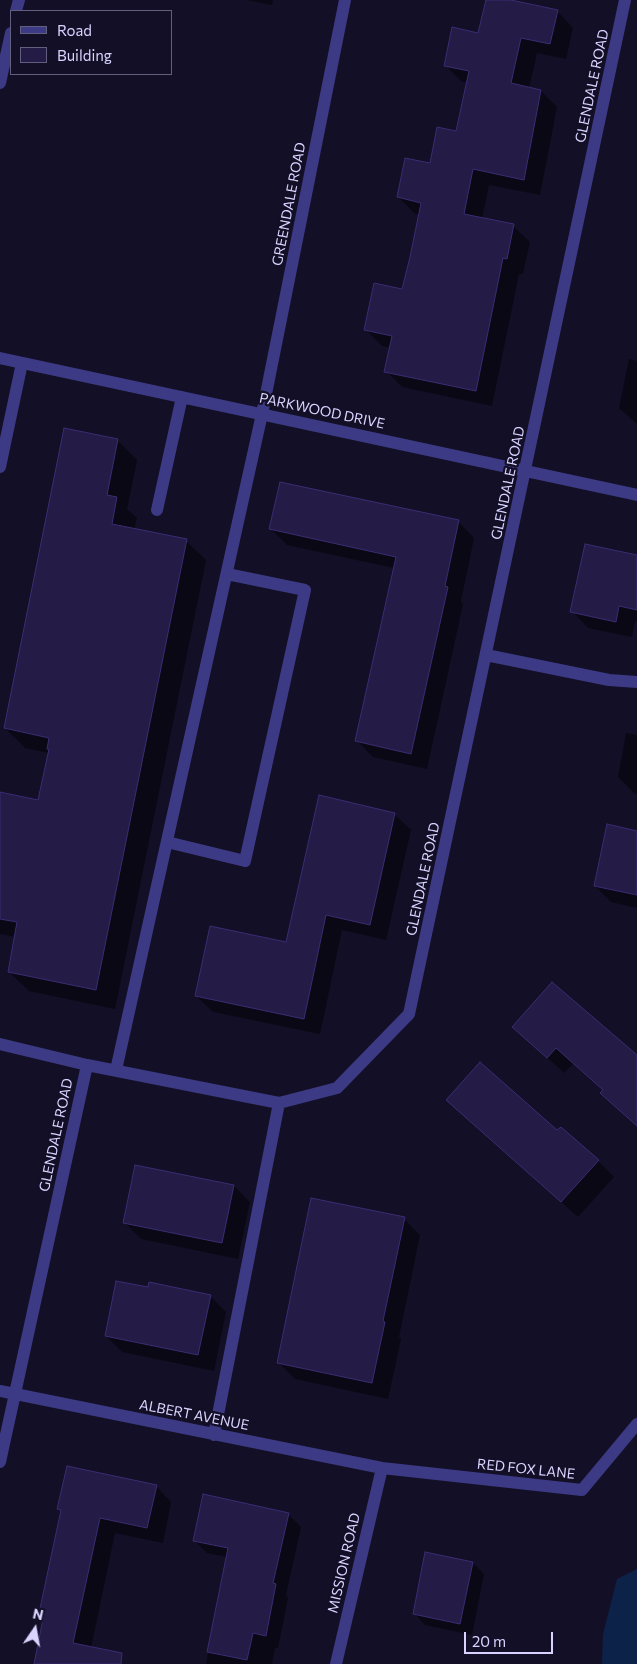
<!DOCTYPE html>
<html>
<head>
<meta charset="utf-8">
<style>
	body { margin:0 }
	#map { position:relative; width:637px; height:1664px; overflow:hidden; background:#130f26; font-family:Commissioner,sans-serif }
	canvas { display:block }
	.legend { position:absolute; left:10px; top:10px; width:162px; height:65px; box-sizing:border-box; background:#130f26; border:1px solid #625e7d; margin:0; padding:6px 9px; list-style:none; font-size:15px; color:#d9d4ff }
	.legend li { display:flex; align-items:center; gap:10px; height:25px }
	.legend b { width:25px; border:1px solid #625e7d }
	.north { position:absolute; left:10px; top:1604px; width:50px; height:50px; -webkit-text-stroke:4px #130f26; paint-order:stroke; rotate:12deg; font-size:14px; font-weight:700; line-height:20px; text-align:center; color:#d9d4ff }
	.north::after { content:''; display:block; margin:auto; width:18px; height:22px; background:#d9d4ff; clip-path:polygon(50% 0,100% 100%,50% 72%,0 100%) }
	.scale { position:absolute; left:464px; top:1632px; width:89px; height:22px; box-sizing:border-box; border:2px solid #d9d4ff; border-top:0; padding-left:6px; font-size:15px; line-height:18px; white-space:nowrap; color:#d9d4ff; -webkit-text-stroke:4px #130f26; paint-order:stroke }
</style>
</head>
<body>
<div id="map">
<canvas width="637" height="1664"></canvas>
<ul class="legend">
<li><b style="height:6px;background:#3d3a85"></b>Road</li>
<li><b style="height:14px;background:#241b47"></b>Building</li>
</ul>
<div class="north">N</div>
<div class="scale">20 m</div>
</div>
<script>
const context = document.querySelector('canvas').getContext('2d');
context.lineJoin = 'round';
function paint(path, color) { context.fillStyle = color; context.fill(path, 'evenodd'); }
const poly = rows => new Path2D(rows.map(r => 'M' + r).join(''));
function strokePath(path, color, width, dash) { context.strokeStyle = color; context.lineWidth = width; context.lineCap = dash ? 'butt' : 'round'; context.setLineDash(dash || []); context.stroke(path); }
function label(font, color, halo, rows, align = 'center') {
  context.font = font + ' Commissioner,sans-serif'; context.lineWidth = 4.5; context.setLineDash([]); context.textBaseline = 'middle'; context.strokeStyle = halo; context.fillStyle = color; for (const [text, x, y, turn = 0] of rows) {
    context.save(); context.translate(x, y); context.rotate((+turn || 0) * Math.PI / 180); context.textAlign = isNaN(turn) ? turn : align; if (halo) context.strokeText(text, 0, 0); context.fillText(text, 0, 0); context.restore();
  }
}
paint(poly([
	[637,1569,637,1664,602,1664,603,1634,617,1579]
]), '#0c2248');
paint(poly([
	[247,0,273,0,272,5],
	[487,0,505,0,557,11,573,28,566,59,537,53,529,88,541,91,557,107,540,195,489,185,482,219,513,226,530,242,523,274,519,274,492,406,402,387,386,371,391,348,382,346,366,330,403,291,420,215,414,213,398,197,431,165,457,132,468,83,461,81,445,65,479,34],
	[629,359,637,361,637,424,619,408],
	[117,440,137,460,127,509,137,518,134,530,186,541,206,560,115,1009,29,991,9,972,16,937,0,934,0,793,39,801,49,753,25,748,5,728],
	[458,521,474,538,461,601,463,604,427,769,373,757,357,741,394,568,287,545,271,529],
	[637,557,637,622,635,621,632,637,588,628,572,611],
	[626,733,637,735,637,794,634,793,618,777],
	[394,814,411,830,386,940,342,930,320,1034,213,1012,196,996,287,943],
	[637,832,637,908,611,902,595,886],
	[514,1027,637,1057,637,1126,602,1093,604,1091,573,1064,564,1073],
	[464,1116,598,1161,614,1177,578,1217],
	[234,1186,250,1202,238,1259,141,1239,125,1223],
	[404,1219,420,1235,399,1337,401,1339,388,1399,295,1379,279,1363],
	[149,1288,210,1296,226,1312,214,1371,122,1352,106,1336],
	[156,1486,171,1502,163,1543,115,1533,91,1648,112,1664,35,1664,45,1617,41,1613,62,1512,59,1509],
	[288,1514,301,1527,286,1595,288,1598,278,1648,275,1648,272,1664,206,1664,227,1557,207,1553,194,1540],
	[473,1563,484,1574,472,1635,425,1625,414,1613]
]), '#0007');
const building = poly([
	[486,0,511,0,558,10,550,44,521,38,511,83,541,90,524,180,473,169,464,214,514,224,507,259,503,258,476,391,384,372,392,336,364,330,374,283,402,289,410,257,421,203,397,197,405,158,430,163,437,127,456,131,469,71,444,66,452,27,478,33,486,0],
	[64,428,118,439,107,495,117,497,112,524,187,539,96,990,8,972,17,922,0,919,0,792,38,800,49,749,47,749,49,738,4,728,64,428],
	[280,482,459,520,445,586,448,587,411,754,355,741,396,557,269,529,280,482],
	[585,544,637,555,637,610,619,606,616,622,570,612,585,544],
	[319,795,395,813,370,925,326,915,304,1019,195,996,210,926,286,942,319,795],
	[607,824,637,831,637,895,594,886,607,824],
	[552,982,637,1055,637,1126,600,1093,603,1090,556,1048,547,1058,512,1027,552,982],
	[480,1062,557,1130,561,1127,599,1160,561,1202,446,1100,480,1062],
	[135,1165,234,1185,222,1243,123,1223,135,1165],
	[311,1198,405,1217,383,1321,385,1322,372,1383,277,1363,311,1198],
	[116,1281,148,1287,149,1282,211,1295,198,1355,105,1336,116,1281],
	[67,1466,157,1485,147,1528,100,1518,73,1643,122,1653,121,1664,34,1664,44,1614,39,1613,61,1510,57,1509,67,1466],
	[203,1494,289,1513,273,1583,276,1584,266,1636,253,1633,247,1660,207,1652,228,1548,193,1541,203,1494],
	[425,1552,473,1562,460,1624,413,1614,425,1552]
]);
paint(building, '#241b47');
strokePath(building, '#3b2d73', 1);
strokePath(poly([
	[16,11,19,0],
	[0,83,11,33],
	[0,358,637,495],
	[0,467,22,363],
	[157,510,182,397],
	[486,655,609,680,637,682],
	[167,842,245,861,305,590,227,574],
	[0,1044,87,1065,279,1103,337,1088,409,1014,625,0],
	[116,1070,262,414,345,0],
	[0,1391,382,1468,582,1490,637,1424],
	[214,1435,279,1103],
	[0,1462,87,1065],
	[336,1664,382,1468]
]), '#3d3a85', 12);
label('14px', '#d9d4ff', '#130f26', [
	["GLENDALE ROAD",592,86,-78],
	["GREENDALE ROAD",289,204,-79],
	["PARKWOOD DRIVE",322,411,12],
	["GLENDALE ROAD",508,483,-78],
	["GLENDALE ROAD",423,879,-78],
	["GLENDALE ROAD",56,1135,-78],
	["ALBERT AVENUE",194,1415,11],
	["RED FOX LANE",526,1469,6],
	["MISSION ROAD",344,1563,-77]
]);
</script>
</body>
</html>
